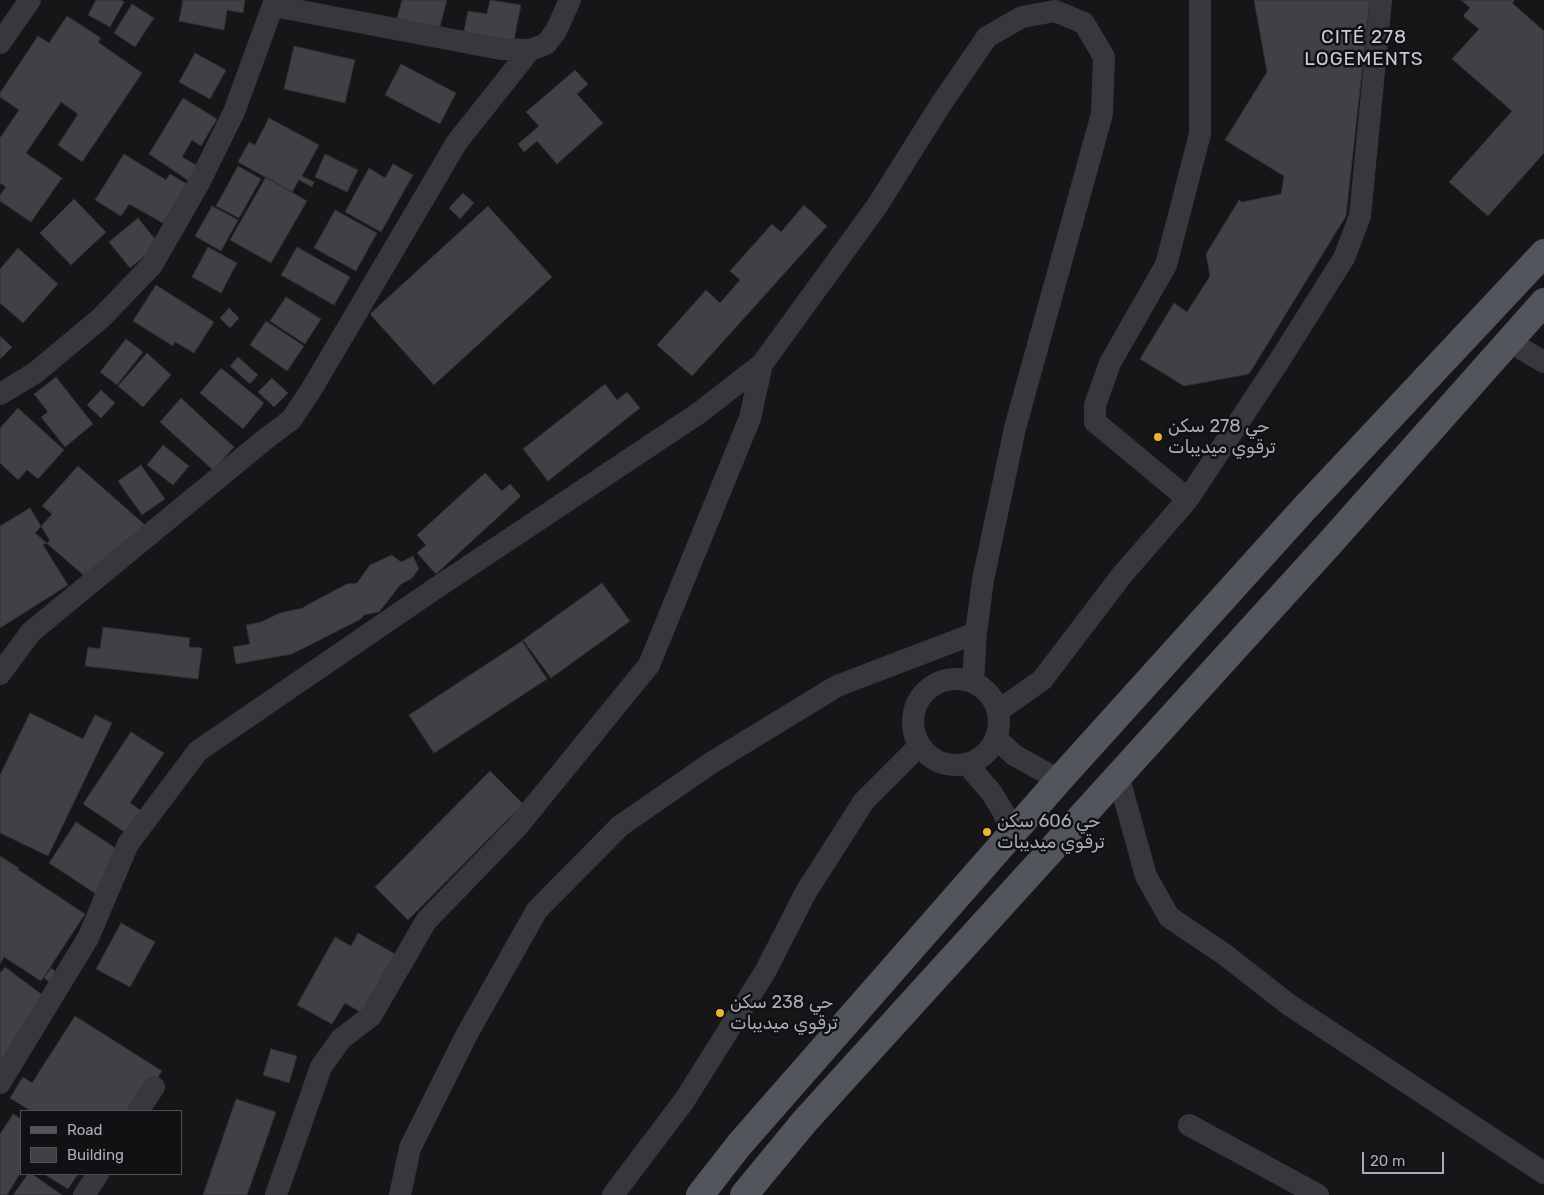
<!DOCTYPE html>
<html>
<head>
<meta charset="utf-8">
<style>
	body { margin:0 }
	#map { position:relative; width:1544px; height:1195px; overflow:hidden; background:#161618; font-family:Rubik,sans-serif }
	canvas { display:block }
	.legend { position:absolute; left:20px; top:1110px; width:162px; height:65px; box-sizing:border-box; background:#111113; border:1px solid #4d4f55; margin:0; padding:6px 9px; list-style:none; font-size:15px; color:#a8adb8 }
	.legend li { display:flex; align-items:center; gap:10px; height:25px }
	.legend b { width:25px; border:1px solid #4d4f55 }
	.scale { position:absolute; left:1362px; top:1152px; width:82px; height:22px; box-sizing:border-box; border:2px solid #a8adb8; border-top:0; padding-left:6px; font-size:15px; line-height:18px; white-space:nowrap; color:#a8adb8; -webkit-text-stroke:4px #111113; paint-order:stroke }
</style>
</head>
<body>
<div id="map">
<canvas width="1544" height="1195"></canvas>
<ul class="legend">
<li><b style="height:6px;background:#53555c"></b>Road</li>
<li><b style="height:14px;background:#404145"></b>Building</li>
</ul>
<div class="scale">20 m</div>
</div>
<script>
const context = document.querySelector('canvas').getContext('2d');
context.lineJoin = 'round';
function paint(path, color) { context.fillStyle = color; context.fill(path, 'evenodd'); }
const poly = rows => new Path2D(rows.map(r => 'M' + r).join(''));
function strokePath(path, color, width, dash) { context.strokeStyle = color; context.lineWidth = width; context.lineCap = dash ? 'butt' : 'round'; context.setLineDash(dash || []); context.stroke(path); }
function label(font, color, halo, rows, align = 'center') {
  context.font = font + ' Rubik,Vazirmatn,sans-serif'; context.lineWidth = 5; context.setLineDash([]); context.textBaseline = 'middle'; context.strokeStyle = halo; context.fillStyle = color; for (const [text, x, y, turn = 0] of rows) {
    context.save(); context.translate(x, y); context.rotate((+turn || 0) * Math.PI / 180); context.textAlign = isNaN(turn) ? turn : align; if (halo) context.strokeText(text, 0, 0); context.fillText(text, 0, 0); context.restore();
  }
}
const building = poly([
	[96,0,121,0,124,2,110,27,88,15,96,0],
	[183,0,245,0,243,13,227,10,224,30,179,21,183,0],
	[402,0,447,0,439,30,397,18,402,0],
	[490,0,521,5,511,55,461,46,468,11,487,14,490,0],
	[1254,0,1370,0,1346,216,1249,374,1184,386,1140,359,1174,303,1187,312,1210,276,1206,254,1239,200,1242,202,1281,194,1284,176,1225,140,1267,72,1254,0],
	[1461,0,1515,0,1512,3,1544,31,1544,153,1488,216,1449,182,1512,111,1452,59,1479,29,1463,16,1470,8,1461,0],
	[132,4,154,18,135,47,114,33,132,4],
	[67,16,101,38,98,42,142,73,82,162,58,145,78,114,61,102,26,153,62,178,31,222,0,201,0,195,6,187,0,183,0,138,19,110,0,97,0,93,38,36,49,43,67,16],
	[294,46,355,60,345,103,284,89,294,46],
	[195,53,226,70,210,99,179,82,195,53],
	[401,64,456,93,440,124,385,95,401,64],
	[575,70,588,84,577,94,603,123,557,164,537,141,524,152,518,144,539,126,526,112,575,70],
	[183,98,217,119,201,146,192,140,182,157,198,166,189,181,149,154,183,98],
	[269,118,319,145,302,176,314,182,312,187,299,180,292,192,238,162,249,142,255,145,269,118],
	[124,154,166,180,170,174,187,184,163,223,129,204,121,216,95,200,124,154],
	[325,154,358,170,347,192,315,177,325,154],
	[393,164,413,175,381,232,345,212,369,168,385,178,393,164],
	[238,166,261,179,239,218,216,206,238,166],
	[266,177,307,201,271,263,230,240,266,177],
	[463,193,474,203,460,219,449,208,463,193],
	[74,199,106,232,71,265,40,233,74,199],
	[804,205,827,226,692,376,657,345,706,290,720,303,740,280,730,271,772,224,781,232,804,205],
	[212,206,238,220,221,251,195,236,212,206],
	[488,206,552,277,434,385,370,314,488,206],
	[335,210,377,233,356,271,314,248,335,210],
	[138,218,159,244,130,268,109,242,138,218],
	[208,247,237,263,221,293,192,277,208,247],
	[297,247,350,277,334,305,281,275,297,247],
	[18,248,58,284,23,323,0,303,0,269,18,248],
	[156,285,214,322,194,353,175,342,173,346,133,321,156,285],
	[286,297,321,319,305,344,270,321,286,297],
	[229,308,239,318,230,328,220,318,229,308],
	[266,321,304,346,287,371,250,345,266,321],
	[0,336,12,347,0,359,0,336],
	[126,339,143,352,117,385,100,372,126,339],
	[147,353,171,375,143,407,118,386,147,353],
	[238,357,258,375,250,384,230,366,238,357],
	[221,368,264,403,243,429,200,393,221,368],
	[56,377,93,424,65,447,41,417,48,412,34,394,56,377],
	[272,378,288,393,274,407,258,392,272,378],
	[605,384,617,400,627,392,640,408,548,481,523,449,605,384],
	[101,390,115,403,101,418,87,405,101,390],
	[181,398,234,447,213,470,160,422,181,398],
	[18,408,64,450,38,479,27,470,18,480,0,463,0,428,18,408],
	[163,445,189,466,173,485,147,465,163,445],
	[141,465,165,499,142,515,118,481,141,465],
	[78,466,145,525,89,580,35,533,52,514,42,506,78,466],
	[485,473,502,491,510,484,521,496,436,574,417,553,426,545,417,535,485,473],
	[30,508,50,541,43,545,68,585,0,628,0,526,30,508],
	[392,555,401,562,413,556,419,569,411,579,401,584,379,612,364,615,361,619,292,654,236,664,233,647,250,644,246,625,261,622,280,613,303,608,305,606,347,584,357,583,370,565,392,555],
	[602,583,630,621,551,678,523,640,602,583],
	[103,627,190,638,189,647,202,648,198,679,85,666,88,647,100,649,103,627],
	[522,641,547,679,434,753,409,715,522,641],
	[30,713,83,739,95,715,112,723,48,856,0,833,0,775,30,713],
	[131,732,164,753,130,803,147,815,132,837,83,804,131,732],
	[490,771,523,804,408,920,375,887,490,771],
	[76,822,123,853,96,894,49,863,76,822],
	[0,856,19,868,17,869,85,914,41,981,4,957,0,964,0,856],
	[121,923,155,942,130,987,96,969,121,923],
	[358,933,395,954,362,1013,345,1003,332,1024,297,1005,335,937,351,946,358,933],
	[5,967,49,1000,0,1066,0,973,5,967],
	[51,968,65,979,58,989,44,978,51,968],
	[75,1016,162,1071,136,1111,31,1111,10,1098,23,1077,32,1083,75,1016],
	[271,1049,297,1056,289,1083,263,1075,271,1049],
	[236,1099,276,1112,247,1195,203,1195,236,1099],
	[13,1114,21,1119,21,1172,7,1195,0,1195,0,1134,13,1114],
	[28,1174,32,1174,62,1195,13,1195,28,1174],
	[44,1174,78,1174,68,1189,44,1174]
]);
paint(building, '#404145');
strokePath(building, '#303034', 1);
strokePath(poly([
	[274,6,501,49,530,50,546,44,556,31,570,0],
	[0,43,30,0],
	[1508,341,1544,362],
	[0,394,35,373,101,318,152,265,199,183,234,112,275,0],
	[1188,499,1095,422,1095,405,1110,363,1166,265,1200,134,1200,0],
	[0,674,31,632,268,437,291,420,311,390,457,142,530,50],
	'913 722a43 43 0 1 1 86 0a43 43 0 1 1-86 0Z',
	[998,711,1042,680,1122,575,1188,499,1281,358,1344,258,1360,216,1381,0],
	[996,738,1014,755,1059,780],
	[967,764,991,792,1004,813,1010,834],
	[1118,775,1146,876,1169,917,1224,954,1288,1004,1544,1173],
	[0,1083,88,938,128,844,198,751,433,590,699,413,762,364,877,206,941,104,987,37,1022,17,1055,11,1084,23,1104,57,1102,114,1015,428,983,580,976,633,973,682],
	[138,1111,154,1087],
	[1189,1125,1318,1195],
	[84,1195,98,1174],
	[276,1195,321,1067,341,1039,371,1016,426,921,517,827,649,665,750,418,762,364],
	[400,1195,410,1148,467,1034,537,910,620,826,711,763,837,686,976,633],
	[613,1195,684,1101,765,972,806,892,864,801,920,745]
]), '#37383d', 22);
strokePath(poly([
	[700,1195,739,1145,1059,780,1302,511,1544,253],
	[744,1195,805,1121,1330,543,1544,302]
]), '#53555c', 28);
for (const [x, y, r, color] of [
	[1158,437,5,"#f2b134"],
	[987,832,5,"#f2b134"],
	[720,1013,5,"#f2b134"]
]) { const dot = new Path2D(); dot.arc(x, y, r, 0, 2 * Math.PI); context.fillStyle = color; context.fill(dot); strokePath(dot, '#111113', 2); }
label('18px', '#a8adb8', '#111113', [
	["حي 278 سكن",1168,427],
	["ترقوي ميديبات",1168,448],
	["حي 606 سكن",997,822],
	["ترقوي ميديبات",997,843],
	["حي 238 سكن",730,1003],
	["ترقوي ميديبات",730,1024]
], 'left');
context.letterSpacing = '1px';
label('19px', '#c9ccd4', '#111113', [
	["CITÉ 278",1364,38],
	["LOGEMENTS",1364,60]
]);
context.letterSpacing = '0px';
</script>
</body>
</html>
